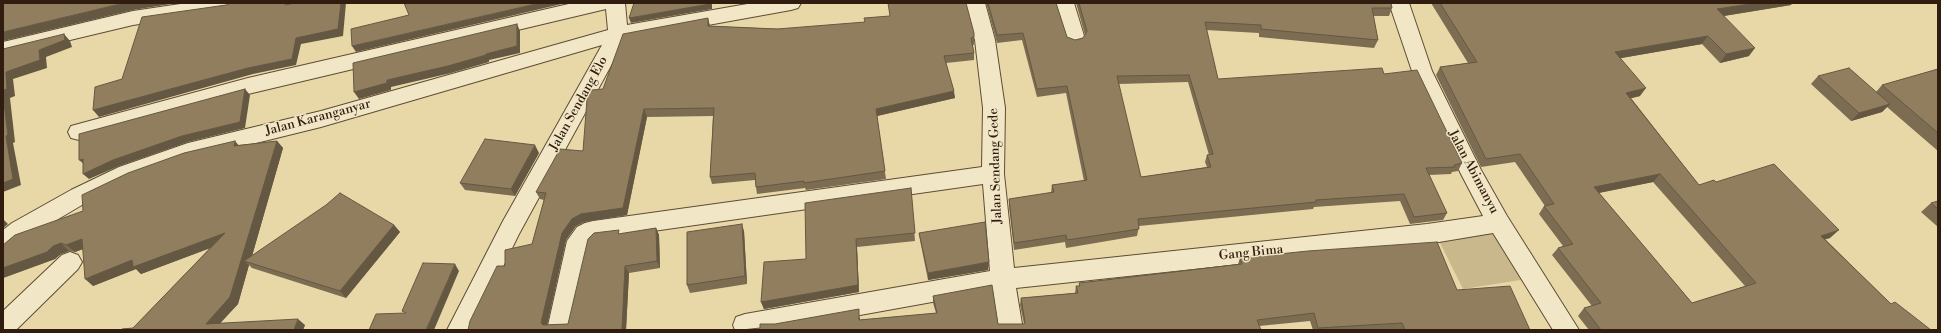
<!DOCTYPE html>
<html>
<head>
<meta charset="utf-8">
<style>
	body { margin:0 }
	#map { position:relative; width:1941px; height:333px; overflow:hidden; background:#e9d8a7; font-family:"Libre Bodoni",serif }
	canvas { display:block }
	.frame { position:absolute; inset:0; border:4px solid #301d10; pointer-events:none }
</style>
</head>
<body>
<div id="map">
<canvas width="1941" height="333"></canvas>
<div class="frame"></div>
</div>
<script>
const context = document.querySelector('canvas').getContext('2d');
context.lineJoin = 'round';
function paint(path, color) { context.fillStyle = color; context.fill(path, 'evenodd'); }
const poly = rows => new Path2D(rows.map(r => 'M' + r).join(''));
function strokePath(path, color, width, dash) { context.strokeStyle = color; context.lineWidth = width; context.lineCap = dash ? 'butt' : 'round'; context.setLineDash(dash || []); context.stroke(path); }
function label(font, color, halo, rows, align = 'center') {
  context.font = font + ' "Libre Bodoni",serif'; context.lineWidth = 3; context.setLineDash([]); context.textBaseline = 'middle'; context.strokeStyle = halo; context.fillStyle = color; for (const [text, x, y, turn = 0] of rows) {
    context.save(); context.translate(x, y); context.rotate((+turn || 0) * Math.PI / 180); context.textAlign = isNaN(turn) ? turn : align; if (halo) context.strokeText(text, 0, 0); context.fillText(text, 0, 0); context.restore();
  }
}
paint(poly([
	[1495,233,1521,280,1463,289,1439,241]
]), '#cab88d');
const minor = poly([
	[187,3,241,3,238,8,231,10,133,25,3,56,3,42,133,11,187,3],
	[573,3,625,3,627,25,753,3,801,3,798,8,791,10,625,40,519,234,472,330,447,330,503,221,602,45,321,127,191,159,135,179,87,202,28,237,11,251,3,254,3,230,12,223,71,190,119,167,188,143,321,111,608,30,606,9,248,94,79,140,71,138,68,132,71,126,248,78,573,3],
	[965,3,985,3,995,40,1005,108,1004,174,1014,268,1427,224,1483,216,1461,174,1412,71,1389,3,1409,3,1432,71,1481,170,1507,216,1579,330,1553,330,1493,233,1427,244,1016,288,1023,330,999,330,993,291,777,330,735,330,733,325,736,317,745,314,990,271,983,184,597,239,590,245,571,330,547,330,567,241,577,227,585,223,593,221,982,167,983,108,975,40,965,3],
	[1054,3,1074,3,1085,39,1082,44,1075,46,1068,44,1054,3],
	[70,252,78,255,82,262,78,269,16,330,3,330,3,311,62,255,70,252]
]);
strokePath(minor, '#5e4c36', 2);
paint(minor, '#f1e6c6');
paint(poly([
	[986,3,1056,3,1067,37,1075,40,1083,38,1085,35,1076,3,1391,3,1392,8,1389,16,1373,16,1378,40,1374,48,1259,37,1259,33,1206,30,1218,79,1384,74,1462,163,1458,171,1452,172,1451,174,1429,175,1447,213,1443,220,1410,224,1400,201,1314,207,1313,209,1139,226,1137,236,1066,248,1065,242,1014,250,1009,206,1009,199,1051,193,1052,185,1084,181,1066,93,1037,97,1022,40,997,43],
	[1188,82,1209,155,1207,155,1205,162,1207,167,1141,177,1118,84],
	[1431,3,1792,3,1791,5,1724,16,1749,56,1720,63,1702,44,1621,58,1640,96,1631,98,1699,185,1716,182,1830,238,1825,239,1891,304,1931,330,1589,330,1578,316,1584,308,1592,306,1552,255,1558,248,1563,246,1539,214,1544,206,1545,206,1515,162,1481,167,1436,75,1440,67,1468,63],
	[1653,182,1745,286,1692,303,1599,193],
	[710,26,974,37,974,45,972,45,974,53,974,60,946,63,955,98,877,116,886,179,806,190,805,188,757,194,755,180,712,184,710,177,713,116,647,117,627,215,584,222,576,226,566,240,547,325,568,324,620,234,656,228,659,235,660,268,629,273,626,330,468,330,505,266,532,244,544,200,540,199,536,192,583,151,603,89],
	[1938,69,1938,151,1887,107,1882,112,1851,121,1811,84,1818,76,1876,92,1882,85],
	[277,141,283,148,252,256,394,225,400,232,346,298,252,268,249,265,238,304,220,323,305,325,303,330,123,330,122,329,133,328,210,248,141,274,136,269,93,286,83,249,75,252,69,251,61,254,55,259,3,278,3,245,239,145],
	[539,153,515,196,465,190,460,183],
	[911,188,915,241,857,247,859,292,764,309,761,302,806,259],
	[1938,201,1938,227,1921,212,1931,203],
	[744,231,747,284,690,293,687,285],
	[919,233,989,262,988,270,928,280,920,240],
	[1240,258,1457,290,1530,330,1313,330,1310,321,1259,326,760,328,775,324,860,317,860,320,936,313,933,303,933,296,998,324,1024,324,1020,305,1021,298,1075,293,1076,286,1079,286,1079,283,1238,264]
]), '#7c6c52');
paint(poly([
	[124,3,177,3,133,10,3,41,3,32],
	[341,3,346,3,343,36,301,44,296,65,253,74,99,117,93,110,296,38],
	[540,3,566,3,356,52,352,46],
	[711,3,712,3,712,9,631,23,629,18],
	[1757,3,1792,3,1791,5,1711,18,1717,9],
	[708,18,710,26,708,26],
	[517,24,520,31,520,53,489,60,489,62,451,73,391,87,391,90,359,99,354,92,387,80,486,54],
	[64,34,70,41,72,47,46,57,47,68,13,79,15,96,10,98,15,142,13,143,21,185,3,192,6,136,3,90,6,72],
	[1708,36,1702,44,1610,60,1615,52],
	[1755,48,1749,56,1720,63,1726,54],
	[1646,88,1640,96,1620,101,1626,93],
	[245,89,250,95,245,128,188,142,119,166,89,179,83,174],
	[954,91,955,98,877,116,876,109],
	[1890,104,1882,112,1851,121,1859,113],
	[644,109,647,117,627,215,584,222,576,226,566,240,546,330,541,323,562,233],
	[235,141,241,148,234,146],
	[277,141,283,148,250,263,244,261,249,265,238,304,214,330,206,324],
	[535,145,539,153,515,196,511,189],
	[83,159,85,165,79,160],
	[1660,174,1653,182,1588,195,1594,187],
	[3,219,8,224,3,228],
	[742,224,744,231,747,284,745,276],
	[394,225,400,232,346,298,340,291],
	[656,228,659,235,660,268,657,261],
	[1839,230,1830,238,1813,243,1821,236],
	[225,233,232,240,141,274,136,269,93,286,85,279,132,260],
	[82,239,91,246,75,252,66,245],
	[856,239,857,247,859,292,764,309,761,302],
	[61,243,69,251,61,254,55,259,3,278,3,268],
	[989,262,988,270,928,280,928,273],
	[455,264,459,271,434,330,426,330],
	[625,266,629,273,626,330,622,330],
	[298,319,305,325,303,330,294,330]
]), '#655842');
const building = poly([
	[3,3,124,3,3,32,3,3],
	[231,3,286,3,285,5,295,3,341,3,338,29,296,38,292,59,248,68,93,110,95,87,122,79,142,17,226,5,231,3],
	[404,3,540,3,352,46,351,29,409,15,404,3],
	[634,3,711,3,710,4,629,18,634,3],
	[888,3,966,3,974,33,974,37,971,38,974,53,944,56,954,91,876,109,885,171,804,183,804,181,756,187,755,173,710,177,714,108,644,109,623,208,581,214,572,219,562,233,541,323,543,325,568,324,588,239,594,233,619,230,618,234,656,228,657,261,625,266,622,330,468,330,470,321,497,266,505,266,505,250,532,244,546,193,536,192,560,149,583,151,587,99,592,90,603,89,623,34,708,18,708,26,777,29,865,22,864,18,890,16,888,3],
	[988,3,1056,3,1067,37,1075,40,1083,38,1087,31,1079,3,1391,3,1392,8,1372,8,1378,40,1261,29,1261,25,1205,22,1218,79,1382,68,1384,74,1417,70,1462,163,1454,165,1455,167,1426,168,1447,213,1414,217,1404,194,1316,200,1316,202,1138,219,1139,229,1067,240,1066,235,1014,243,1009,199,1054,192,1052,185,1087,180,1067,86,1037,89,1023,33,997,35,988,3],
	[1189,75,1213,154,1207,155,1211,167,1141,177,1117,76,1189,75],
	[1440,3,1757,3,1717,9,1755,48,1726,54,1708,36,1615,52,1646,88,1626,93,1699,185,1714,180,1716,182,1774,164,1839,230,1821,236,1891,304,1895,302,1931,330,1601,330,1584,308,1601,303,1558,248,1573,244,1544,206,1554,204,1520,154,1486,159,1440,67,1477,62,1440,3],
	[1660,174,1756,283,1692,303,1594,187,1660,174],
	[517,24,517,46,486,54,486,55,448,66,387,80,387,83,354,92,353,63,517,24],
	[64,34,65,40,39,50,40,60,6,72,7,89,3,90,3,49,64,34],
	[1849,68,1890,104,1859,113,1818,76,1849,68],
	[1938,69,1938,133,1882,85,1938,69],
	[245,89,240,122,182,136,113,160,83,174,83,159,79,160,79,134,245,89],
	[3,95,8,135,6,136,13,179,3,183,3,95],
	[485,139,535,145,511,189,460,183,485,139],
	[235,141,234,146,277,141,230,297,206,324,298,319,294,330,124,330,122,329,133,328,225,233,133,267,132,260,85,279,82,239,66,245,61,243,53,246,47,252,3,268,3,245,15,235,83,211,82,195,128,173,184,153,235,141],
	[911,188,915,233,856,239,858,285,761,302,764,262,806,259,805,203,911,188],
	[340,193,394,225,340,291,244,261,326,205,340,193],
	[1938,201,1938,209,1931,203,1938,201],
	[985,222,989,262,928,273,919,233,985,222],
	[742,224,745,276,687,285,687,232,742,224],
	[1437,242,1457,290,1510,286,1530,330,1405,330,1402,323,1318,328,1314,313,1257,320,1261,330,742,330,760,328,760,324,775,324,859,309,859,320,937,313,933,296,992,285,998,324,1024,324,1025,322,1021,298,1078,293,1076,286,1080,286,1079,283,1242,264,1240,258,1308,251,1437,242],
	[423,263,455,264,426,330,369,330,376,314,406,313,402,311,423,263]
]);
paint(building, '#907e5f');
strokePath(building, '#655842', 1);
label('13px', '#301d10', '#f1e6c6', [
	["Jalan Sendang Elo",579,104,-61],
	["Jalan Karanganyar",318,118,-15],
	["Jalan Sendang Gede",996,166,-92],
	["Jalan Abimanyu",1473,172,62],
	["Gang Bima",1251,253,-6]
]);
</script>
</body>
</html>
